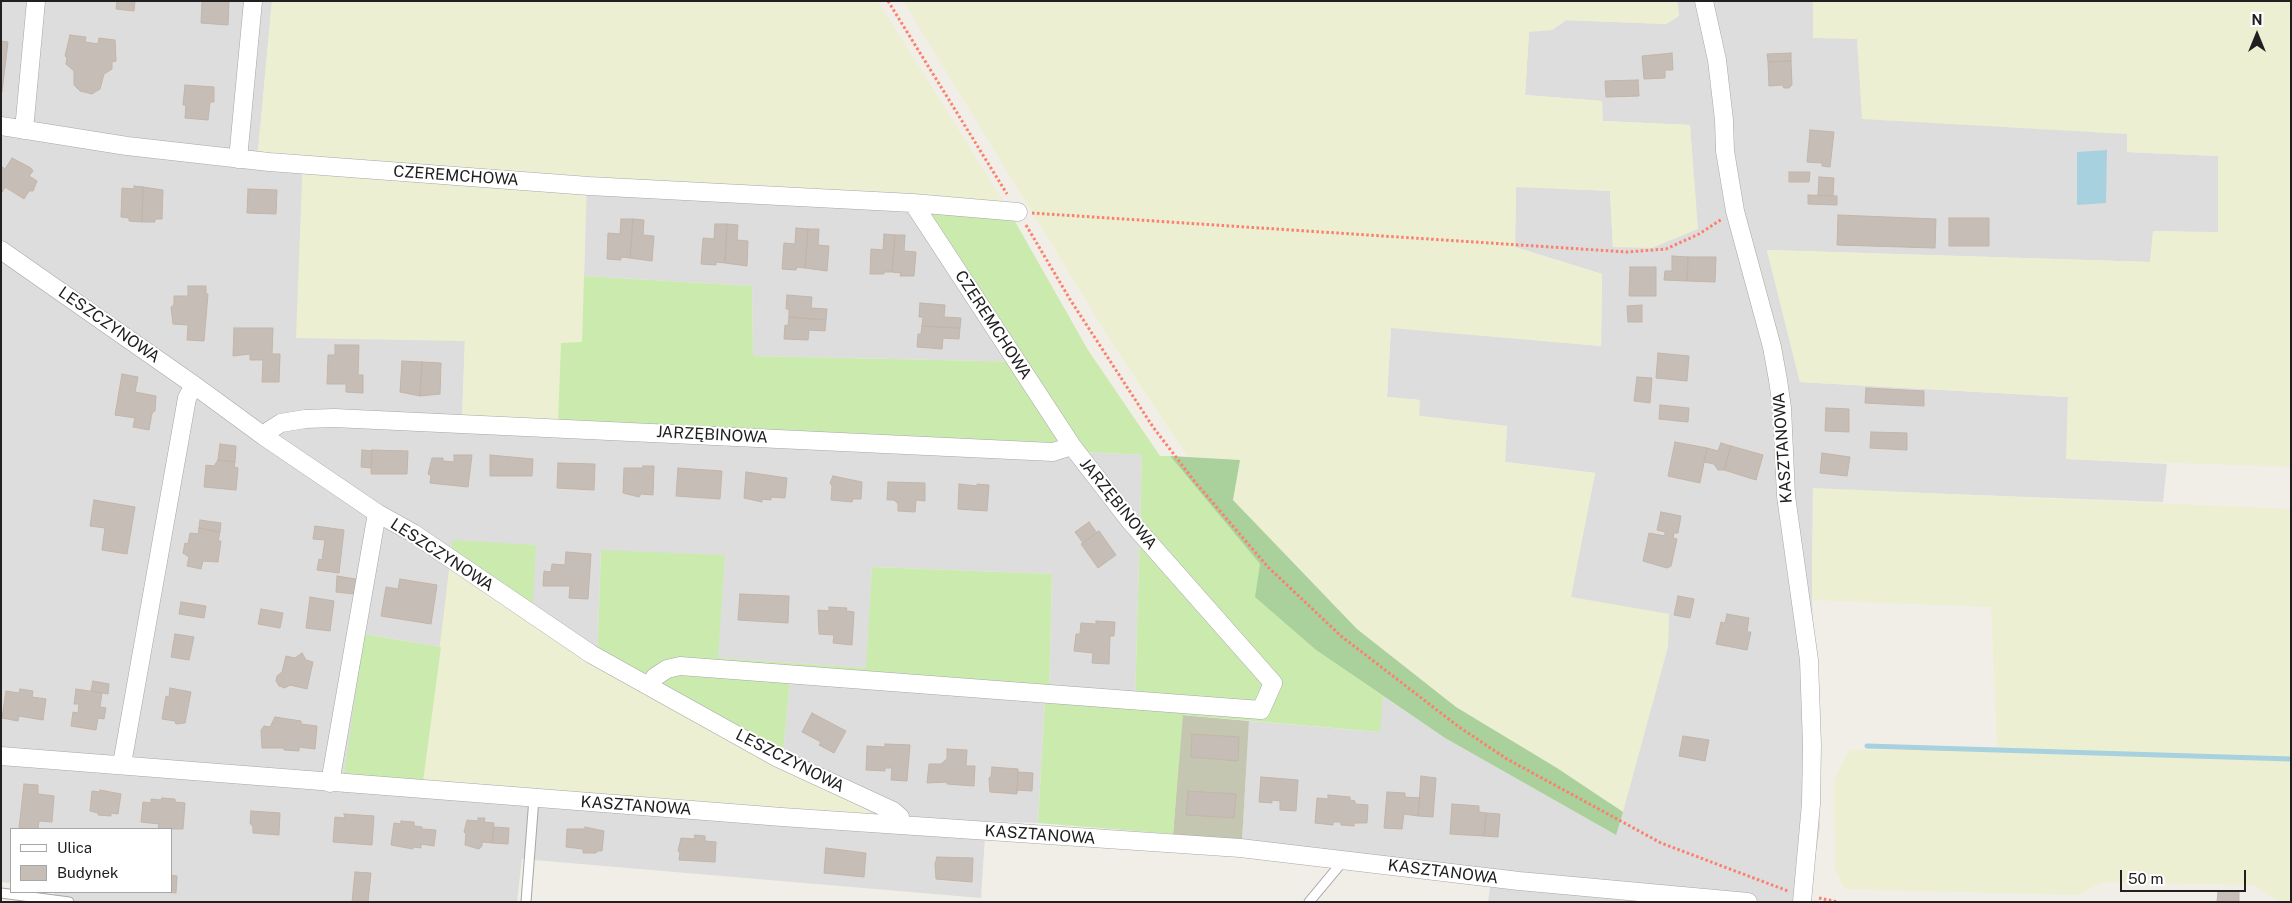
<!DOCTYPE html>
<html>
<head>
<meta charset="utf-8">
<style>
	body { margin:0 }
	#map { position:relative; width:2292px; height:903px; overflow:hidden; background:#f1eee7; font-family:"Public Sans",sans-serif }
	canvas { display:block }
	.frame { position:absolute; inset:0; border:2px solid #202020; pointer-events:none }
	.legend { position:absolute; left:10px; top:828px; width:162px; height:65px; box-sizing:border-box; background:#fff; border:1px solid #a6a6a6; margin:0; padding:6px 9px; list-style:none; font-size:15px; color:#202020 }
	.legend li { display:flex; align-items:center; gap:10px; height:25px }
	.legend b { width:25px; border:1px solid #a6a6a6 }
	.north { position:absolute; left:2232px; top:10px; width:50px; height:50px; -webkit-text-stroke:4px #fff; paint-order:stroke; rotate:0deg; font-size:14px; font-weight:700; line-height:20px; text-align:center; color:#202020 }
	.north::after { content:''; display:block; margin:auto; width:18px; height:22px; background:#202020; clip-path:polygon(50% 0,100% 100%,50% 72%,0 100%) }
	.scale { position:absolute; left:2120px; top:870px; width:126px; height:22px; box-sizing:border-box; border:2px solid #202020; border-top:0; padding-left:6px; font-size:15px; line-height:18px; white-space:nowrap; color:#202020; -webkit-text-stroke:4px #fff; paint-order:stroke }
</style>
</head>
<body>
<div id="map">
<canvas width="2292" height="903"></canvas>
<div class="frame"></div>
<ul class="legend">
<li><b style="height:6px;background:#fff"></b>Ulica</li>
<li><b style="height:14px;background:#c6beb6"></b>Budynek</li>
</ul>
<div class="north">N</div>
<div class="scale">50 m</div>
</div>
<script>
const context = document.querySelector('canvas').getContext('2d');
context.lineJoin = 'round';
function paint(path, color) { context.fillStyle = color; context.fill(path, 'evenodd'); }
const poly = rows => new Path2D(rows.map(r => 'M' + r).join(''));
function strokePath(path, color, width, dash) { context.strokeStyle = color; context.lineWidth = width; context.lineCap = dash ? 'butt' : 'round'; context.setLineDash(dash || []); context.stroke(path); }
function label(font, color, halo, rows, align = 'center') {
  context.font = font + ' "Public Sans",sans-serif'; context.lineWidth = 4; context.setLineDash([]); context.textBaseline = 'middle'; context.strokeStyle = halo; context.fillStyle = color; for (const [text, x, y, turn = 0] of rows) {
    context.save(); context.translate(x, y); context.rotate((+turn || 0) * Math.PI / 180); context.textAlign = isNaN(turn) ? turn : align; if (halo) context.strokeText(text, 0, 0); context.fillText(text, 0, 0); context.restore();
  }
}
paint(poly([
	[1,1,272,1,258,152,303,156,465,340,462,419,1142,455,1135,702,1049,696,1052,574,872,567,867,668,718,658,601,550,597,664,452,541,441,647,365,634,345,775,876,815,782,764,790,680,1045,697,1038,823,986,821,981,898,522,859,517,902,54,902,55,892,171,892,171,829,11,829,11,883,1,882],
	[1677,1,1813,1,1813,38,1857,38,2128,134,2128,152,2218,156,2218,233,2154,231,2150,262,1767,250,1800,382,2068,397,2067,459,2167,464,2163,502,1813,489,1812,600,1820,827,1810,889,1812,902,1488,902,1492,874,1242,841,1249,721,1379,732,1383,696,1445,738,1616,835,1570,597,1595,473,1505,462,1507,426,1419,416,1419,400,1387,397,1391,327,1601,346,1602,274,1515,247,1516,186,1610,191,1613,247,1690,125,1602,121,1602,101,1525,95,1529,31,1552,30,1566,20,1666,24,1679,15],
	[586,181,921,198,1028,362,753,356,752,286,584,276]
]), '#dedddd');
paint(poly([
	[1182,715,1249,721,1242,841,1173,834]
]), '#c5c6b2');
paint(poly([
	[272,1,878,1,1004,202,587,181,582,342,558,424,462,419,465,341,296,338,303,156,258,152],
	[903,1,1677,1,1679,16,1666,24,1566,20,1552,30,1529,32,1525,95,1602,101,1603,121,1690,125,1698,229,1652,248,1613,247,1610,191,1516,187,1515,247,1602,274,1601,346,1391,328,1387,397,1420,400,1419,416,1507,426,1505,462,1595,473,1571,597,1669,614,1668,647,1623,812,1557,768,1456,707,1357,629,1233,500,1240,460,1188,457,1115,348],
	[1813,1,2291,1,2291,467,2066,459,2068,397,1800,382,1767,250,2150,262,2153,231,2218,232,2218,156,2127,152,2127,134,1862,119,1857,39,1813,38],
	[1813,488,2291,509,2291,902,2279,902,2255,885,2102,882,2079,895,1844,889,1835,868,1834,780,1849,750,1997,749,1991,607,1812,600],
	[450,563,782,764,877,816,423,782]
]), '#edefd2');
paint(poly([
	[921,198,1004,202,1088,350,1160,456,1170,456,1260,564,1256,597,1316,650,1383,696,1380,732,1183,715,1173,834,1038,823,1045,697,790,681,782,764,597,664,601,550,725,555,718,658,866,668,872,567,1052,574,1049,696,1135,701,1142,455,558,424,561,343,582,342,584,276,752,286,753,356,1028,362],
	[452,540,536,545,532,617,450,563],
	[364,634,441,647,423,782,344,775]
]), '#caebad');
paint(poly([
	[1170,456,1240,460,1233,500,1357,629,1456,707,1557,768,1623,812,1616,835,1445,738,1316,650,1255,597,1260,564]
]), '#aad09c');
paint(poly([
	[2107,150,2106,203,2077,205,2077,152]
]), '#a7d1de');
strokePath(poly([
	[1867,746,2291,759]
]), '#a7d1de', 5);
const building = poly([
	[117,1,135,1,134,11,116,9,117,1],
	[202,1,229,1,228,25,201,23,202,1],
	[70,35,86,37,85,42,98,44,99,38,115,40,116,61,112,62,112,69,104,74,100,89,92,94,80,91,74,85,74,71,66,64,67,58,65,56,70,35],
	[1,41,8,42,2,92,1,92,1,41],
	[1672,53,1673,70,1665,70,1665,78,1644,79,1642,56,1672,53],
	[1791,53,1791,61,1768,62,1767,54,1791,53],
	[1791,61,1792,85,1789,88,1784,88,1782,85,1769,86,1768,62,1791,61],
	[1638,80,1639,96,1606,97,1605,81,1638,80],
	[185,85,214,87,214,102,210,102,208,120,185,118,186,105,183,105,185,85],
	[1810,130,1834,132,1830,167,1822,166,1822,163,1807,162,1810,130],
	[12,158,31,168,33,171,29,176,37,181,33,191,29,191,24,199,5,187,1,194,1,166,5,169,12,158],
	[1789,172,1810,172,1809,182,1789,182,1789,172],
	[1819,177,1834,178,1833,196,1818,195,1819,177],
	[134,186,143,187,142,222,129,221,129,218,121,217,122,188,134,189,134,186],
	[143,187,163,190,162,219,155,219,155,222,142,222,143,187],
	[248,189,277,190,276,214,247,213,248,189],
	[1808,195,1837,196,1837,205,1808,204,1808,195],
	[1838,215,1936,219,1935,248,1837,245,1838,215],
	[1949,218,1989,218,1989,246,1949,246,1949,218],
	[621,219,633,219,630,258,621,257,621,260,607,259,608,233,620,234,621,219],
	[633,219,644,220,643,235,654,236,652,261,630,258,633,219],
	[715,224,727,224,725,263,716,262,716,265,701,264,703,238,714,239,715,224],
	[727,224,738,225,737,240,748,241,747,266,725,263,727,224],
	[796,228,808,229,805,268,797,267,796,270,782,269,784,243,795,244,796,228],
	[808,229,819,229,818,245,829,246,827,271,805,268,808,229],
	[884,234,895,235,892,272,884,272,884,274,870,274,871,249,883,250,884,234],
	[895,235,905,235,904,251,916,252,914,276,900,276,901,273,892,272,895,235],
	[1672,256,1688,257,1687,281,1664,280,1665,271,1672,271,1672,256],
	[1688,257,1716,257,1715,282,1687,281,1688,257],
	[1630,267,1656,267,1656,296,1629,296,1630,267],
	[188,286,206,286,206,294,208,294,204,341,187,340,188,325,173,324,171,307,174,305,174,296,188,296,188,286],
	[787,295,812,297,811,308,827,309,826,320,789,317,789,309,786,309,787,295],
	[920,303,945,305,944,317,961,318,960,328,922,326,923,317,919,317,920,303],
	[1642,305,1642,322,1628,322,1627,306,1642,305],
	[789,317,826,320,825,331,809,330,808,340,784,339,785,325,788,326,789,317],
	[922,326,960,328,959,339,943,338,942,349,917,347,918,334,921,334,922,326],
	[234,328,273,328,272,354,280,354,279,382,262,382,263,360,250,360,250,354,233,356,234,328],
	[335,345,359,345,358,375,363,375,363,393,346,392,346,384,327,384,328,355,335,355,335,345],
	[1658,353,1689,356,1687,381,1656,378,1658,353],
	[402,361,422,362,420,396,400,392,402,361],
	[422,362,441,363,440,394,420,396,422,362],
	[122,374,138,377,135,392,156,396,155,411,152,413,149,430,133,427,135,418,115,415,122,374],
	[1637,377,1652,378,1650,403,1634,401,1637,377],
	[1866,388,1924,391,1924,406,1865,403,1866,388],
	[1660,405,1689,408,1688,422,1659,419,1660,405],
	[1826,408,1849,409,1849,432,1825,431,1826,408],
	[1871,432,1907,433,1907,450,1870,448,1871,432],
	[1675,442,1707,448,1700,483,1668,476,1675,442],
	[1721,443,1731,446,1724,470,1718,470,1714,464,1704,462,1707,448,1718,451,1721,443],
	[220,444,236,446,235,462,218,460,220,444],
	[1731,446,1763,455,1756,480,1724,470,1731,446],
	[362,450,372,451,371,468,361,467,362,450],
	[372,450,408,451,407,474,371,474,372,450],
	[1822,453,1850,457,1847,476,1820,473,1822,453],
	[454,455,472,455,468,487,430,483,431,476,428,474,432,458,443,458,443,461,454,462,454,455],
	[490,455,533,459,532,476,490,476,490,455],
	[218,460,235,462,234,467,238,468,236,490,204,487,206,465,214,466,218,460],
	[558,463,595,464,594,490,557,488,558,463],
	[643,466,654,466,653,495,641,494,639,497,623,493,624,468,643,468,643,466],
	[678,468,722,471,720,499,676,496,678,468],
	[746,472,787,478,785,498,771,497,771,500,762,499,762,502,744,498,746,472],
	[833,476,862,482,861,499,853,499,852,502,831,500,832,486,830,483,833,476],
	[888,482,925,483,925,501,916,500,915,512,898,511,898,504,894,500,887,500,888,482],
	[959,484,977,486,977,484,989,485,987,511,958,509,959,484],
	[94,500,135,507,127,554,102,550,105,528,90,526,94,500],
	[1661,512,1681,516,1678,533,1674,533,1673,538,1677,539,1671,566,1667,568,1643,561,1649,533,1665,536,1665,532,1657,530,1661,512],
	[200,520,221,523,220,532,199,528,200,520],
	[1089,522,1097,533,1083,543,1075,532,1089,522],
	[315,526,344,530,339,573,317,570,319,559,322,560,325,540,313,539,315,526],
	[199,528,220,532,218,541,221,541,218,562,203,561,201,569,187,566,189,557,183,553,185,543,188,544,190,533,198,534,199,528],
	[1099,531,1116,555,1098,568,1081,544,1099,531],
	[566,552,591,554,588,599,569,598,570,586,543,586,544,571,551,572,552,564,565,565,566,552],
	[337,576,356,579,354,594,336,592,337,576],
	[400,579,437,585,431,624,381,616,386,587,398,589,400,579],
	[740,594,789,596,788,623,738,620,740,594],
	[1678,596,1694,599,1690,618,1674,615,1678,596],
	[310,597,334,601,330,631,306,628,310,597],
	[181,602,206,606,204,618,179,614,181,602],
	[829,607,847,608,846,611,854,612,852,645,833,643,834,635,819,634,818,610,829,611,829,607],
	[261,609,283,613,280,628,258,624,261,609],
	[1727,614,1749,618,1747,632,1751,632,1747,650,1716,644,1721,622,1725,623,1727,614],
	[1096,621,1115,622,1114,636,1110,636,1109,664,1092,663,1093,653,1074,651,1076,634,1080,634,1081,623,1096,624,1096,621],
	[175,634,194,637,189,660,171,657,175,634],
	[302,653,306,660,313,662,307,689,290,685,285,688,279,686,276,681,277,676,282,672,286,656,295,658,302,653],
	[93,681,109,684,108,694,91,691,93,681],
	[170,688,191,692,185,723,176,724,175,721,162,719,166,696,169,697,170,688],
	[20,689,33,691,32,697,46,699,43,720,19,716,18,721,2,718,6,691,19,693,20,689],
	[76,689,102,693,100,707,106,708,104,719,98,718,96,730,71,726,73,712,78,713,79,704,74,704,76,689],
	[812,713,846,731,834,753,819,745,821,742,802,732,812,713],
	[275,717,301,721,301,724,317,726,315,749,299,747,299,751,284,750,284,748,262,748,261,730,264,726,270,727,275,717],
	[1192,734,1239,737,1238,761,1191,757,1192,734],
	[1683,736,1709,740,1705,761,1679,756,1683,736],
	[885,744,910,745,907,781,891,780,892,768,885,768,885,771,866,770,867,746,885,747,885,744],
	[947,749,967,750,966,766,975,766,974,786,947,784,947,782,927,783,929,764,941,764,947,759,947,749],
	[992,767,1018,769,1017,794,990,792,989,778,991,776,992,767],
	[1018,772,1033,773,1032,791,1017,790,1018,772],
	[1421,776,1436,778,1433,817,1418,816,1421,776],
	[1261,777,1298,780,1296,811,1280,810,1280,801,1272,800,1272,803,1259,802,1261,777],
	[24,784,38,785,38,794,54,796,52,822,39,821,38,829,19,828,24,784],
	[100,790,121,794,118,814,111,813,111,816,98,815,98,813,90,811,92,791,100,792,100,790],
	[1188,791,1236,794,1234,818,1186,815,1188,791],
	[1387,792,1405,793,1405,797,1420,798,1418,816,1404,814,1402,829,1384,828,1387,792],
	[1328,795,1350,797,1350,800,1355,801,1355,804,1368,805,1367,823,1354,823,1354,826,1341,825,1341,822,1333,822,1333,825,1315,823,1317,798,1328,799,1328,795],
	[162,798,175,799,175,802,185,803,183,829,158,829,159,824,141,822,143,802,151,803,151,799,161,800,162,798],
	[1452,804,1479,806,1479,812,1486,813,1484,836,1450,834,1452,804],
	[251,811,280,813,279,835,253,833,253,827,250,823,251,811],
	[1486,813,1500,814,1498,837,1484,836,1486,813],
	[344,814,374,816,372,845,333,842,335,817,345,818,344,814],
	[478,818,485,818,484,822,494,823,492,843,482,842,482,846,479,849,465,845,466,834,464,832,467,820,478,821,478,818],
	[401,821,414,822,414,826,422,827,422,829,436,830,434,846,421,844,421,848,413,847,413,849,391,845,394,823,401,824,401,821],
	[494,827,509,828,508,844,492,843,494,827],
	[585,827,604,831,602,851,597,851,596,853,583,853,583,849,566,847,567,829,585,829,585,827],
	[695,835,705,836,705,841,716,842,715,862,679,860,680,853,678,851,681,838,694,839,695,835],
	[826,848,866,853,864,877,824,873,826,848],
	[937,857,973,858,972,882,936,879,935,864,937,857],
	[355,872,371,873,368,902,352,902,355,872],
	[171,875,177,876,176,893,164,892,171,892,171,875],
	[2218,891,2239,891,2239,902,2217,902,2218,891]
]);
paint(building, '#c6beb6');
strokePath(building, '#c3b5a9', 1);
const service = poly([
	[1,893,69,902],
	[526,902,534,798],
	[1309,902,1339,866,1340,860]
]);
const minor = poly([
	[1704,1,1717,60,1724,120,1725,151,1735,211,1772,347,1778,380,1782,408,1786,496,1809,660,1812,745,1811,804,1802,902],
	[1,126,127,146,269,162,589,186,913,203,1018,212],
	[24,130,36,1],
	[238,159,253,1],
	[913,203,1072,446],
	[1,250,194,385,265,437,377,513,413,533,591,654,776,757,893,811,900,817,900,825],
	[265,437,270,430,281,423,305,419,334,418,1053,452,1072,446,1130,521,1273,683,1261,710,680,666,667,669,655,677,649,686],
	[1,756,782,817,1240,848,1519,881,1748,902],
	[122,764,187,398,194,385],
	[330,783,377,513]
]);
strokePath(service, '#a7a7a7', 11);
strokePath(minor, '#a7a7a7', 19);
strokePath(poly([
	[888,1,1007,194],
	[1032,213,1627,252,1666,249,1699,234,1722,219],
	[1026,225,1071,301,1153,427,1195,482,1268,567,1341,636,1459,727,1507,759,1661,843,1788,891],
	[1819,898,1838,902]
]), '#fb806e', 3, [2.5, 2.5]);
strokePath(service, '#fff', 9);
strokePath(minor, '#fff', 18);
label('16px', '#202020', '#fff', [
	["CZEREMCHOWA",456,176,4],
	["LESZCZYNOWA",109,325,35],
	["CZEREMCHOWA",993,325,57],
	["JARZĘBINOWA",712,435,3],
	["KASZTANOWA",1783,448,-94],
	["JARZĘBINOWA",1118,504,51],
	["LESZCZYNOWA",442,555,33],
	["LESZCZYNOWA",790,761,27],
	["KASZTANOWA",636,806,4],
	["KASZTANOWA",1040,835,4],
	["KASZTANOWA",1443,872,7]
]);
</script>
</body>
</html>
